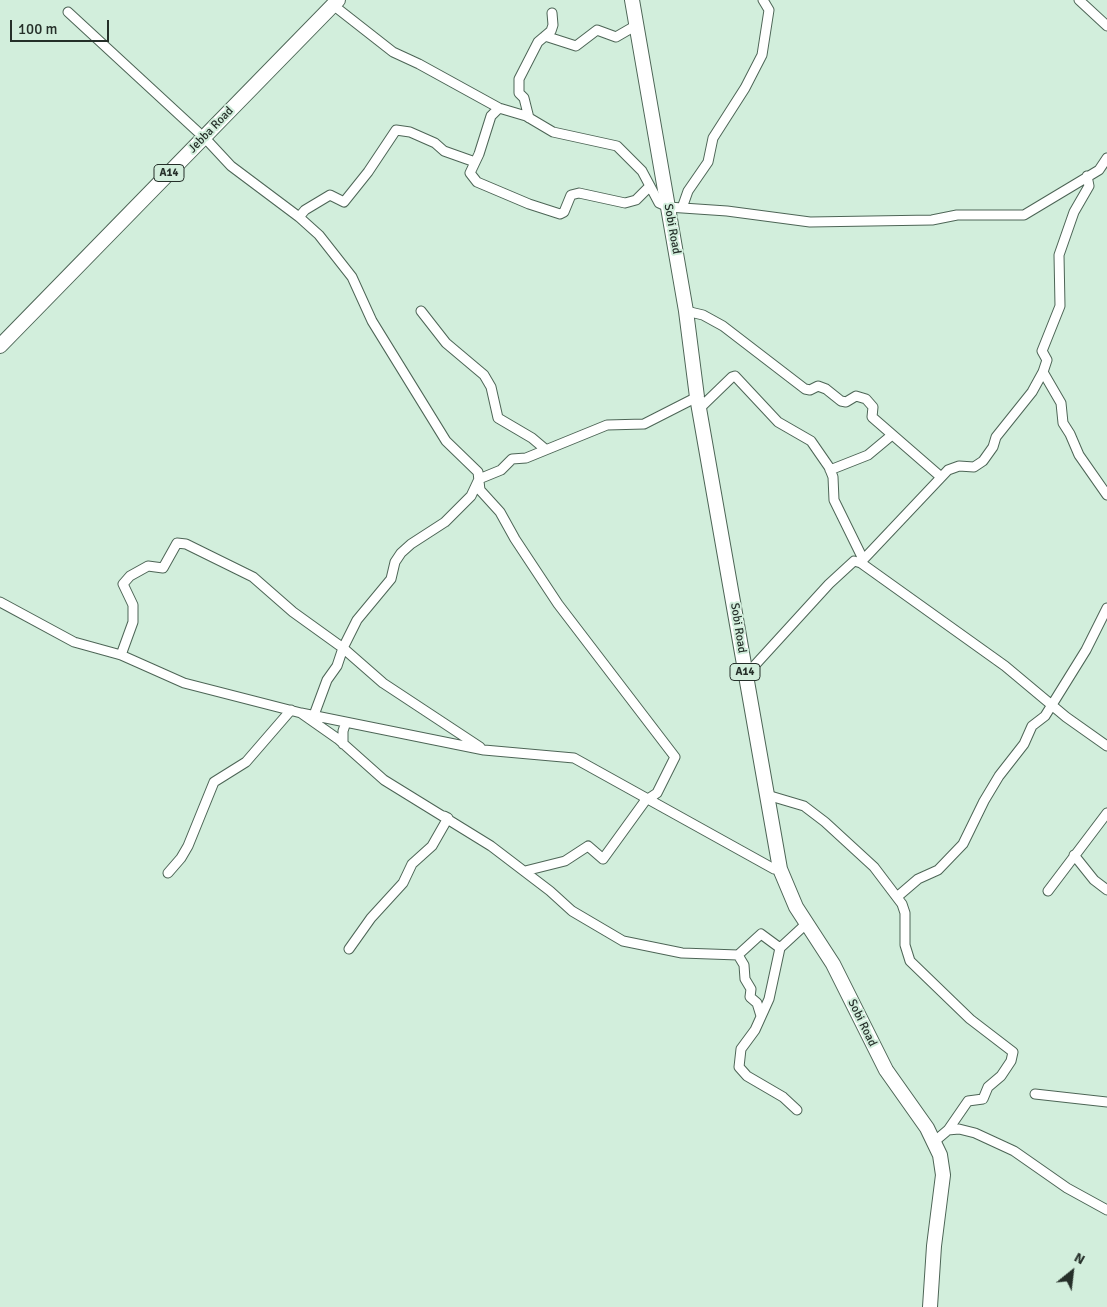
<!DOCTYPE html>
<html>
<head>
<meta charset="utf-8">
<style>
	body { margin:0 }
	#map { position:relative; width:1107px; height:1307px; overflow:hidden; background:#d2eedc; font-family:Signika,sans-serif }
	canvas { display:block }
	.north { position:absolute; left:1047px; top:1247px; width:50px; height:50px; -webkit-text-stroke:4px #d2eedc; paint-order:stroke; rotate:29deg; font-size:14px; font-weight:700; line-height:20px; text-align:center; color:#252f29 }
	.north::after { content:''; display:block; margin:auto; width:18px; height:22px; background:#252f29; clip-path:polygon(50% 0,100% 100%,50% 72%,0 100%) }
	.scale { position:absolute; left:10px; top:20px; width:99px; height:22px; box-sizing:border-box; border:2px solid #252f29; border-top:0; padding-left:6px; font-size:15px; line-height:18px; white-space:nowrap; color:#252f29; -webkit-text-stroke:4px #d2eedc; paint-order:stroke }
</style>
</head>
<body>
<div id="map">
<canvas width="1107" height="1307"></canvas>
<div class="north">N</div>
<div class="scale">100 m</div>
</div>
<script>
const context = document.querySelector('canvas').getContext('2d');
context.lineJoin = 'round';
const poly = rows => new Path2D(rows.map(r => 'M' + r).join(''));
function strokePath(path, color, width, dash) { context.strokeStyle = color; context.lineWidth = width; context.lineCap = dash ? 'butt' : 'round'; context.setLineDash(dash || []); context.stroke(path); }
function label(font, color, halo, rows, align = 'center') {
  context.font = font + ' Signika,sans-serif'; context.lineWidth = 4; context.setLineDash([]); context.textBaseline = 'middle'; context.strokeStyle = halo; context.fillStyle = color; for (const [text, x, y, turn = 0] of rows) {
    context.save(); context.translate(x, y); context.rotate((+turn || 0) * Math.PI / 180); context.textAlign = isNaN(turn) ? turn : align; if (halo) context.strokeText(text, 0, 0); context.fillText(text, 0, 0); context.restore();
  }
}
const minor = poly([
	[1079,0,1107,26],
	[333,5,393,52,419,64,499,108,526,116,553,132,617,146,642,171,659,203,668,207,727,211,810,222,932,220,957,215,1024,215,1099,170,1107,158],
	[68,12,198,132],
	[545,36,576,46,597,30,616,37,635,26],
	[499,108,491,116,479,154,470,173,477,182,529,204,560,214,564,212,571,195,579,193,625,203,636,200,650,186],
	[529,118,524,98,519,93,519,79,538,42,551,31,553,25,552,13],
	[204,137,231,166,299,217,319,235,352,277,372,321,446,441,478,472,480,490,500,512,515,539,558,604,675,757,657,793,645,801,603,859,588,846,565,861,525,871],
	[1087,176,1089,186,1074,212,1059,255,1060,306,1042,351,1047,360,1043,372,1061,403,1063,423,1070,434,1079,455,1107,495],
	[682,208,688,191,708,162,713,138,745,88,762,55,769,10,763,0],
	[299,217,305,210,330,195,344,202,368,172,396,130,410,132,435,143,444,151,475,162],
	[421,311,446,343,484,375,491,387,498,418,532,438,545,449],
	[686,311,703,315,723,326,805,389,810,390,818,386,826,389,841,401,846,402,856,396,866,399,873,407,872,417,941,477],
	[700,408,732,377,735,376,778,422,811,441,829,467,833,477,834,500,863,559],
	[830,470,868,455,892,435],
	[861,562,948,470,959,466,974,467,983,461,993,447,996,437,1032,392,1043,372],
	[0,602,74,642,121,655,184,683,301,713,484,750,574,758,774,869,780,869],
	[121,655,133,622,133,605,123,584,130,576,148,566,163,568,177,543,186,544,253,577,293,612,343,648,383,683,480,747],
	[745,676,829,584,854,561,861,563,1005,666,1066,717,1107,746],
	[301,713,338,739,384,780,491,846,550,891,572,911,623,941,682,953,738,955,761,934,780,948,806,924],
	[314,715,327,680,337,666,343,648,357,620,391,579,395,562,401,553,411,544,445,522,471,496,479,479,501,470,512,459,526,458,607,425,644,424,697,397],
	[343,744,343,731,346,722],
	[767,795,804,806,825,822,874,867,902,904,905,913,905,945,910,961,970,1019,1013,1052,1011,1061,1001,1076,988,1087,983,1099,968,1101,948,1130],
	[1074,855,1094,880,1107,890],
	[168,873,181,858,188,846,214,782,246,762,291,710],
	[1048,891,1107,813],
	[897,897,918,879,938,870,963,844,984,801,999,776,1024,744,1032,726,1045,716,1086,650,1107,608],
	[780,948,769,999,755,1030,741,1049,739,1067,747,1076,783,1097,797,1110],
	[349,949,371,918,403,883,412,864,432,846,448,818,444,816],
	[738,955,744,965,745,979,751,989,750,997,757,1003,761,1016],
	[1035,1094,1107,1102],
	[935,1141,948,1130,959,1129,975,1133,1014,1151,1067,1188,1107,1210]
]);
const highway = poly([
	[632,0,686,311,697,397,780,869,796,907,833,964,886,1070,927,1128,940,1155,943,1175,934,1246,930,1307],
	[0,346,338,0]
]);
strokePath(minor, '#4d6556', 11);
strokePath(highway, '#4d6556', 16);
strokePath(minor, '#fff', 9);
strokePath(highway, '#fff', 14);
for (const [x, y, w] of [
	[169,173,30],
	[745,672,30]
]) { const box = new Path2D(); box.roundRect(x - w / 2, y - 8.5, w, 17, 4); context.fillStyle = '#d2eedc'; context.fill(box); strokePath(box, '#252f29', 1); }
label('bold 11px', '#252f29', null, [
	["A14",169,173],
	["A14",745,672]
]);
label('12px', '#252f29', '#d2eedc', [
	["Jebba Road",211,130,-46],
	["Sobi Road",672,229,80],
	["Sobi Road",738,628,81],
	["Sobi Road",862,1023,64]
]);
</script>
</body>
</html>
